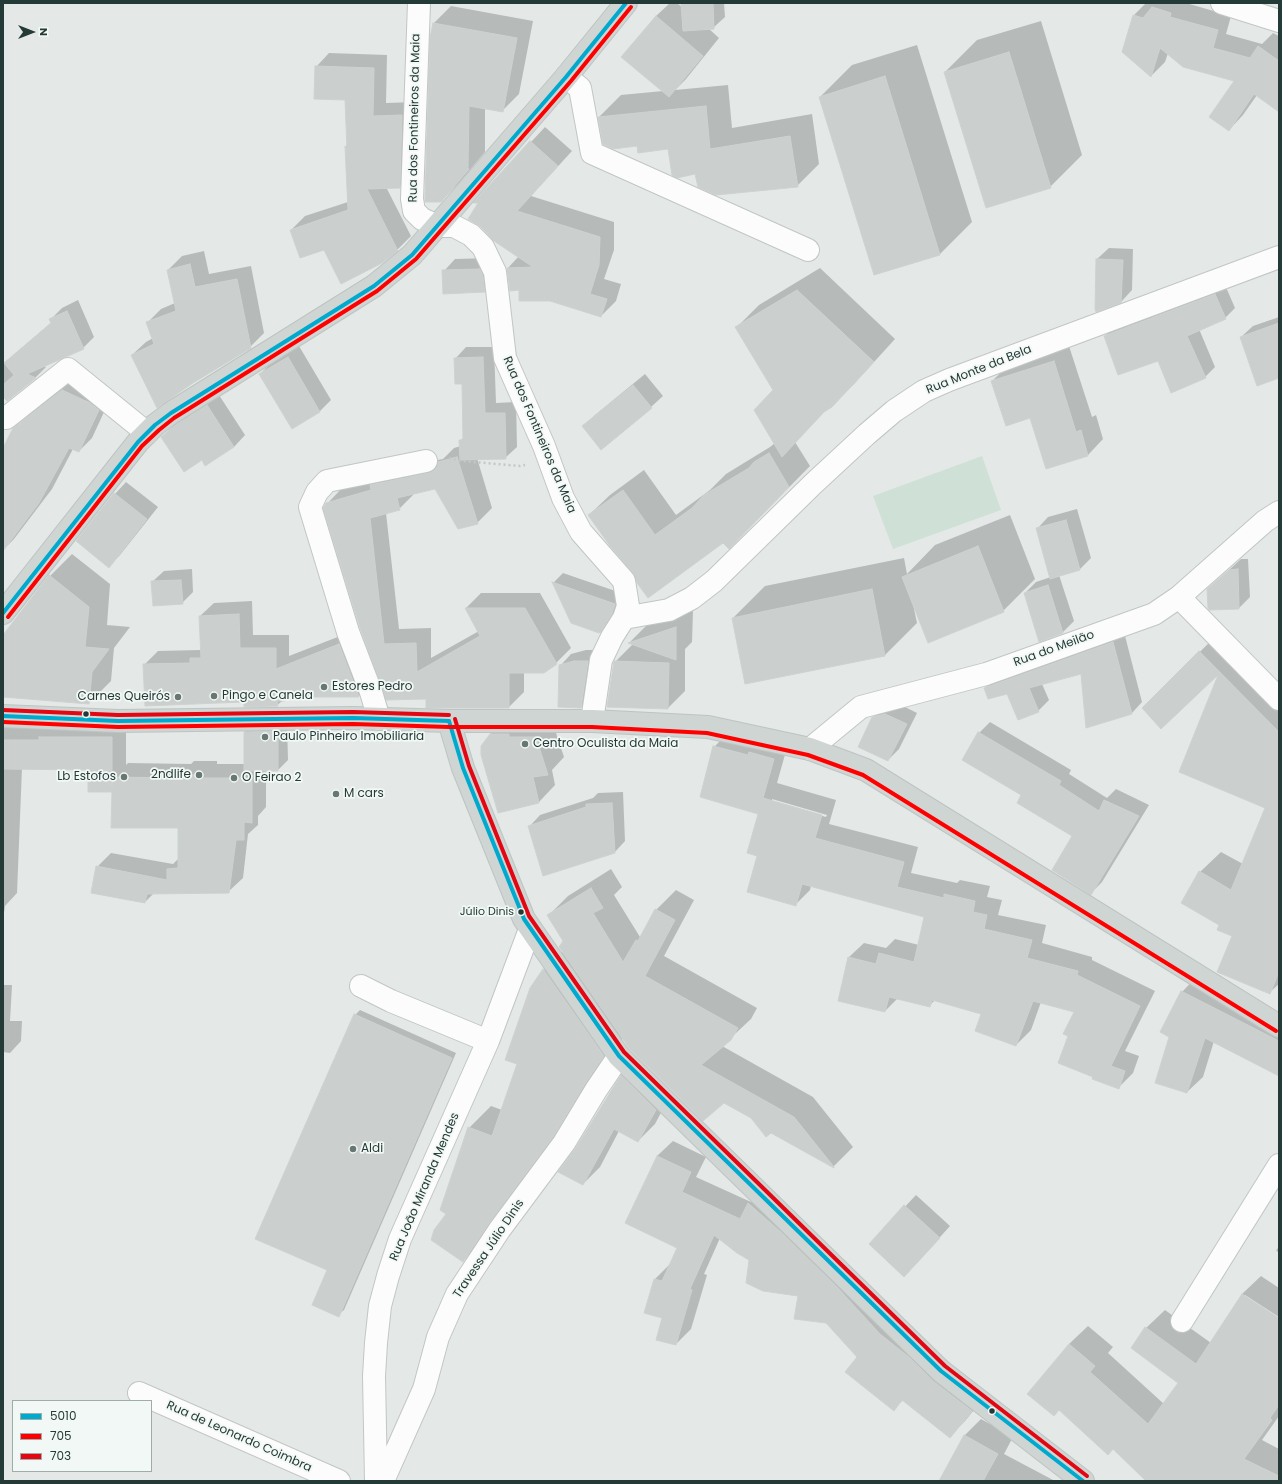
<!DOCTYPE html>
<html>
<head>
<meta charset="utf-8">
<style>
	body { margin:0 }
	#map { position:relative; width:1282px; height:1484px; overflow:hidden; background:#e4e9e7; font-family:Poppins,sans-serif }
	canvas { display:block }
	.frame { position:absolute; inset:0; border:4px solid #243a36; pointer-events:none }
	.legend { position:absolute; left:12px; top:1400px; width:140px; height:72px; box-sizing:border-box; background:#f2f8f5; border:1px solid #a0aca9; margin:0; padding:5px 7px; list-style:none; font-size:12px; color:#243a36 }
	.legend li { display:flex; align-items:center; gap:8px; height:20px }
	.legend b { width:20px; border:1px solid #a0aca9 }
	.north { position:absolute; left:12px; top:12px; width:40px; height:40px; -webkit-text-stroke:3px #f2f8f5; paint-order:stroke; rotate:90deg; font-size:11px; font-weight:700; line-height:16px; text-align:center; color:#243a36 }
	.north::after { content:''; display:block; margin:auto; width:14px; height:18px; background:#243a36; clip-path:polygon(50% 0,100% 100%,50% 72%,0 100%) }
</style>
</head>
<body>
<div id="map">
<canvas width="1282" height="1484"></canvas>
<div class="frame"></div>
<ul class="legend">
<li><b style="height:5px;background:#00a9ce"></b>5010</li>
<li><b style="height:5px;background:#f00"></b>705</li>
<li><b style="height:5px;background:#e30613"></b>703</li>
</ul>
<div class="north">N</div>
</div>
<script>
const context = document.querySelector('canvas').getContext('2d');
context.lineJoin = 'round';
function paint(path, color) { context.fillStyle = color; context.fill(path, 'evenodd'); }
const poly = rows => new Path2D(rows.map(r => 'M' + r).join(''));
function strokePath(path, color, width, dash) { context.strokeStyle = color; context.lineWidth = width; context.lineCap = dash ? 'butt' : 'round'; context.setLineDash(dash || []); context.stroke(path); }
function label(font, color, halo, rows, align = 'center') {
  context.font = font + ' Poppins,sans-serif'; context.lineWidth = 3.5; context.setLineDash([]); context.textBaseline = 'middle'; context.strokeStyle = halo; context.fillStyle = color; for (const [text, x, y, turn = 0] of rows) {
    context.save(); context.translate(x, y); context.rotate((+turn || 0) * Math.PI / 180); context.textAlign = isNaN(turn) ? turn : align; if (halo) context.strokeText(text, 0, 0); context.fillText(text, 0, 0); context.restore();
  }
}
paint(poly([
	[982,456,1001,510,893,549,873,496]
]), '#cfe0d6');
paint(poly([
	[670,3,677,3,682,7,682,3,724,3,725,17,713,28,708,28,719,38,686,79,675,90,728,85,732,128,812,114,819,164,797,186,696,173,669,148,638,145,599,117,621,95,663,91,623,57,656,16],
	[1146,3,1186,3,1231,16,1226,34,1262,44,1273,33,1279,36,1279,111,1257,95,1243,115,1229,130,1235,81,1168,53,1165,62,1151,76,1133,16],
	[451,6,533,21,519,94,502,111,485,108,485,152,458,184,441,201,434,23],
	[1041,21,1082,155,1050,187,945,72,977,40],
	[917,45,972,222,940,254,875,274,820,97,852,65],
	[329,53,387,55,386,103,416,102,413,173,399,187,386,187,411,236,397,250,325,248,291,230,305,216,348,202,346,146,348,144,346,99,316,67],
	[545,127,572,151,531,196,614,222,614,250,604,279,621,284,616,301,601,316,521,289,511,290,508,268,519,256,494,240,531,142],
	[1109,248,1133,249,1132,290,1121,302,1097,259],
	[204,251,209,274,251,266,264,333,250,347,132,355,146,342,153,338,147,323,161,309,175,303,168,270,182,256],
	[491,258,496,280,484,291,444,271,455,259],
	[820,268,895,339,854,384,827,409,795,442,810,466,750,527,723,542,634,572,589,515,610,495,644,470,676,515,710,490,726,474,770,447,775,443,774,390,737,327,759,305],
	[1225,285,1235,308,1225,318,1199,329,1215,367,1205,377,1158,360,1105,336,1116,326],
	[78,300,94,337,83,348,44,366,46,367,35,378,7,400,3,395,3,362,4,363,52,322,51,319,62,308],
	[1279,317,1279,377,1241,337,1253,326],
	[299,346,331,400,320,411,292,428,260,374,271,363],
	[1069,346,1092,417,1096,415,1103,439,1088,455,1047,467,1031,417,992,381,1008,366],
	[466,347,494,347,496,403,516,402,517,447,505,458,477,458,492,508,477,523,436,487,414,493,414,494,399,509,386,513,399,629,431,628,431,658,479,631,466,608,481,593,540,593,571,648,556,663,524,672,524,692,508,708,427,698,387,698,327,504,342,488,386,470,443,459,454,448,461,446,460,441,464,437,463,383,455,359],
	[645,374,663,396,651,407,584,426,595,415],
	[75,378,111,397,92,438,79,451,73,449,52,489,14,539,3,550,3,449,14,429,28,415],
	[219,395,245,435,234,447,202,459,162,437,174,425,190,412],
	[126,482,158,507,120,555,109,566,78,541,115,494],
	[1077,509,1091,558,1080,569,1059,575,1074,621,1063,632,1025,593,1036,582,1051,577,1037,529,1048,517],
	[1010,515,1035,579,1003,611,913,604,917,623,885,655,733,618,765,586,904,558,907,574,935,545],
	[72,554,110,584,107,625,130,627,114,648,111,681,89,703,3,696,3,637,50,576],
	[1241,559,1248,559,1250,597,1239,608,1208,589],
	[192,569,193,592,182,603,152,582,164,571],
	[563,573,624,594,621,603,609,622,599,632,572,622,554,582],
	[252,601,253,635,289,635,289,656,353,631,372,683,359,696,289,696,277,705,245,701,144,665,158,651,200,650,201,648,200,616,214,603],
	[693,611,692,642,685,649,685,691,668,708,615,662,633,644,629,643,646,626],
	[1124,632,1142,702,1132,713,1081,673,1042,684,1049,700,1038,711,1008,693,985,688,995,677],
	[1220,632,1279,691,1279,984,1269,993,1233,936,1220,925,1200,872,1221,852,1243,864,1266,807,1180,771,1220,672,1161,728,1143,708],
	[586,650,599,650,592,695,581,707,560,666,571,654],
	[897,703,917,713,899,749,888,760,873,718,885,706],
	[508,717,552,721,564,757,552,770,555,785,539,802,490,734],
	[255,722,287,722,288,760,278,770,266,770,266,807,258,816,258,825,248,834,243,878,228,892,154,893,145,902,97,867,111,853,173,864,179,858,179,827,113,791,89,769,22,768,17,893,5,906,3,920,3,726,126,724,126,765,128,763,191,764,194,761,217,761,217,764,245,764,245,732],
	[990,722,1071,770,1069,774,1107,798,1116,789,1149,805,1102,882,1091,893,1074,836,1022,795,979,733],
	[729,732,788,744,777,783,836,800,829,824,918,847,911,873,957,883,960,880,990,886,987,897,1002,900,998,915,1046,925,1042,943,1092,957,1092,960,1155,991,1125,1051,1139,1056,1133,1073,1118,1088,1094,1076,1069,1035,1075,1011,1041,1002,1031,1030,1016,1045,982,1014,935,1000,930,1005,898,998,885,1011,849,957,864,943,886,948,895,939,919,945,925,916,811,886,810,890,795,905,758,855,760,813,714,747],
	[772,799,827,815,826,817,772,802],
	[623,792,625,841,614,853,529,827,540,815,593,798,598,793],
	[611,869,622,887,614,895,640,937,656,910,676,890,694,900,664,956,757,1008,751,1019,722,1046,813,1097,853,1147,833,1167,623,1038,576,1113,485,1239,463,1261,447,1214,469,1128,491,1106,502,1110,518,1063,531,988,544,970,563,951,565,941,549,915,568,896],
	[1197,976,1279,1018,1279,1075,1214,1041,1203,1077,1187,1092,1171,1036,1182,992],
	[3,985,12,985,10,1021,22,1021,21,1041,10,1053,3,1052],
	[360,1010,456,1053,344,1310,338,1315,355,1015],
	[638,1059,672,1092,655,1124,638,1141,619,1131,600,1167,583,1184,576,1150,622,1076],
	[673,1141,706,1157,696,1177,751,1202,764,1188,948,1366,986,1395,965,1421,950,1436,904,1399,894,1409,858,1357,827,1322,799,1295,720,1238,704,1274,707,1275,691,1329,676,1344,663,1318,655,1279,670,1264,678,1248,657,1156],
	[916,1195,950,1226,915,1265,870,1244],
	[1279,1246,1279,1252,1276,1251],
	[1261,1276,1279,1288,1279,1317,1245,1295,1245,1297,1279,1319,1279,1416,1262,1440,1279,1449,1279,1481,1147,1481,1114,1448,1059,1409,1029,1394,1069,1344,1088,1326,1113,1347,1108,1353,1164,1404,1179,1383,1146,1328,1165,1310,1211,1343,1242,1294],
	[981,1419,1013,1437,1004,1454,1055,1481,940,1481,965,1435]
]), '#0003');
const building = poly([
	[681,3,713,3,714,29,683,31,681,3],
	[1152,7,1171,13,1170,17,1218,30,1213,48,1250,58,1258,46,1279,61,1279,112,1254,94,1229,131,1209,117,1234,81,1183,67,1160,48,1151,77,1122,52,1133,15,1143,18,1152,7],
	[656,16,703,56,669,97,621,57,656,16],
	[433,23,517,38,503,112,469,106,468,168,469,169,441,202,425,202,425,198,430,38,433,23],
	[1009,52,1051,188,986,208,944,72,1009,52],
	[315,66,374,68,373,116,402,115,400,188,367,189,398,251,382,263,341,284,324,250,300,258,290,230,348,210,345,146,347,150,345,100,314,99,315,66],
	[885,76,940,255,874,275,819,97,885,76],
	[706,106,710,149,790,136,798,187,716,195,698,187,695,174,677,178,672,175,668,149,638,153,637,146,613,149,603,144,598,117,706,106],
	[530,141,558,166,517,211,600,237,599,265,590,294,607,299,601,317,550,301,519,301,519,290,510,291,507,268,533,267,494,241,480,226,468,219,478,203,473,203,530,141],
	[1096,259,1123,260,1121,303,1096,312,1095,309,1096,259],
	[190,264,195,287,237,279,251,348,193,383,157,408,131,355,154,344,146,322,176,311,167,270,190,264],
	[480,269,483,276,485,292,443,294,442,270,480,269],
	[797,290,874,362,832,407,824,412,782,457,754,410,773,390,735,327,797,290],
	[1215,294,1226,319,1187,336,1206,378,1171,393,1158,361,1118,375,1104,336,1215,294],
	[67,311,84,349,27,374,36,378,7,401,3,397,3,385,14,375,4,363,51,323,49,319,67,311],
	[1279,323,1279,378,1257,386,1240,337,1279,323],
	[288,357,320,412,292,429,259,374,288,357],
	[483,357,485,413,505,413,506,459,460,460,459,440,463,440,462,384,455,384,454,358,483,357],
	[1054,361,1076,432,1081,430,1088,456,1046,469,1030,418,1006,426,991,381,1054,361],
	[633,385,652,408,601,450,582,426,633,385],
	[62,390,90,403,99,410,79,452,69,448,39,503,3,551,3,448,13,428,62,390],
	[207,405,234,447,205,466,202,460,184,472,161,437,178,423,207,405],
	[769,453,789,487,729,549,723,543,648,598,637,583,633,573,610,546,588,515,623,490,655,535,692,508,704,495,749,468,754,462,769,453],
	[457,457,478,524,458,529,435,489,397,498,400,510,370,518,384,644,416,643,417,672,480,636,465,608,525,608,557,664,544,673,509,673,509,708,426,708,426,699,386,700,360,628,323,508,326,503,371,490,370,485,428,473,435,470,438,462,457,457],
	[114,493,147,519,109,568,76,541,114,493],
	[1066,520,1080,570,1050,579,1036,528,1066,520],
	[978,546,1004,612,928,643,902,577,978,546],
	[1238,569,1239,609,1209,610,1208,608,1207,589,1229,570,1238,569],
	[49,575,89,607,85,647,109,649,92,672,89,704,3,697,3,635,49,575],
	[181,580,183,604,153,606,151,581,181,580],
	[552,582,615,604,612,614,601,632,599,633,571,623,552,582],
	[1048,585,1063,633,1039,642,1024,593,1048,585],
	[872,589,885,656,745,684,732,618,872,589],
	[239,614,240,648,276,648,276,669,339,644,359,697,285,697,285,701,277,701,278,706,244,707,244,702,145,706,143,664,190,663,190,658,201,658,199,616,239,614],
	[676,627,676,660,628,643,676,627],
	[1113,642,1132,714,1086,728,1081,674,1029,688,1039,712,1018,720,1007,694,988,699,984,688,1113,642],
	[1199,651,1279,732,1279,972,1270,994,1217,972,1232,936,1217,930,1219,925,1181,903,1199,871,1231,890,1265,808,1179,772,1218,675,1161,729,1142,708,1199,651],
	[574,661,588,661,581,708,558,707,559,665,574,661],
	[614,661,669,663,668,709,607,707,614,661],
	[885,714,907,724,888,761,858,747,872,717,885,714],
	[278,731,278,771,244,771,244,732,278,731],
	[978,732,1061,781,1059,785,1099,811,1104,800,1139,816,1091,895,1052,870,1072,836,1017,803,1021,795,962,760,978,732],
	[490,734,509,734,509,737,536,737,548,775,533,777,539,803,498,813,481,755,481,746,490,734],
	[39,737,112,737,112,787,112,777,178,778,178,775,203,775,203,778,252,778,252,823,244,822,244,840,236,840,229,893,147,894,145,903,91,893,96,866,167,880,167,869,178,868,178,828,111,828,112,792,88,792,88,770,3,769,3,740,39,740,39,737],
	[713,746,748,755,749,752,774,759,763,798,822,815,815,838,904,862,897,887,944,898,944,894,975,901,973,912,987,915,984,929,1032,940,1027,958,1078,971,1077,975,1140,1006,1111,1066,1125,1071,1119,1089,1092,1079,1093,1077,1058,1063,1068,1036,1063,1034,1074,1012,1033,1001,1016,1046,975,1031,981,1014,932,1000,930,1007,889,997,885,1012,838,1001,848,957,876,964,879,953,914,962,924,917,802,884,796,906,747,892,757,856,747,853,758,814,700,797,713,746],
	[612,803,615,853,543,876,528,826,586,807,586,804,612,803],
	[591,888,603,908,593,913,623,962,636,940,638,941,655,909,675,920,645,976,738,1028,731,1040,701,1065,794,1117,834,1167,834,1168,771,1133,766,1137,751,1118,724,1103,703,1121,629,1048,559,947,563,941,547,915,591,888],
	[543,969,604,1056,585,1084,554,1136,490,1222,463,1262,431,1240,434,1230,446,1214,440,1210,468,1127,492,1136,517,1064,505,1060,530,988,543,969],
	[1181,991,1279,1041,1279,1076,1205,1038,1187,1093,1155,1083,1169,1037,1160,1032,1181,991],
	[354,1014,452,1058,339,1317,312,1305,327,1270,255,1239,354,1014],
	[621,1075,656,1110,638,1142,614,1129,583,1185,558,1172,575,1149,621,1075],
	[657,1156,691,1172,682,1192,740,1219,748,1203,782,1233,838,1288,880,1334,909,1357,933,1381,972,1411,950,1438,902,1400,894,1411,845,1372,857,1357,826,1323,794,1319,798,1296,763,1291,746,1283,749,1260,737,1253,714,1235,690,1289,692,1290,676,1345,656,1340,662,1318,644,1313,654,1279,662,1281,677,1248,625,1223,657,1156],
	[904,1205,940,1238,904,1277,869,1244,904,1205],
	[1242,1294,1279,1318,1279,1405,1270,1418,1272,1420,1244,1459,1279,1476,1279,1481,1146,1481,1113,1449,1108,1455,1059,1410,1054,1416,1027,1394,1069,1344,1095,1366,1090,1372,1148,1424,1178,1383,1131,1348,1145,1327,1196,1364,1242,1294],
	[964,1435,998,1454,983,1481,939,1481,964,1435]
]);
paint(building, '#cbd0ce');
strokePath(building, '#cdd2d0', 1);
const minor = poly([
	[419,3,412,199,414,211,422,219,438,226,454,226,471,235,483,247,495,272,505,358,544,446,563,498,581,532,624,581,628,606,624,618,612,637,601,660,592,721],
	[1222,3,1279,21],
	[566,77,580,88,592,153,808,250],
	[3,417,6,418,68,369,147,433],
	[1179,597,1279,699],
	[624,618,669,610,692,598,714,581,813,484,867,434,894,411,924,391,949,380,1279,257],
	[379,719,371,692,348,632,310,507,317,492,327,481,426,461],
	[810,749,861,707,986,674,1154,614,1179,597,1265,521,1279,512],
	[361,986,391,1001,488,1041],
	[1182,1321,1279,1165],
	[139,1393,339,1481],
	[376,1481,374,1376,376,1343,380,1306,388,1276,400,1239,488,1041,530,929],
	[383,1481,424,1389,438,1337,457,1294,500,1229,564,1143,596,1090,619,1056]
]);
const major = poly([
	[3,613,138,442,155,425,171,413,374,286,412,255,566,77,626,3],
	[3,716,118,721,353,718,449,721,592,721,708,727,810,749,866,770,1279,1026],
	[449,721,463,768,524,919,619,1056,941,1371,1083,1481]
]);
strokePath(minor, '#c1c6c4', 24);
strokePath(major, '#bdc4c3', 24);
strokePath(poly([
	[449,458,462,461,520,466,525,465]
]), '#c1c9c6', 2.5, [2, 3]);
strokePath(minor, '#fbfcfb', 22);
strokePath(major, '#ced5d3', 22);
strokePath(poly([
	[3,613,138,442,155,425,171,413,374,286,412,255,566,77,626,3],
	[3,716,118,721,353,718,449,721],
	[449,721,463,768,524,919,619,1056,941,1371,1083,1481]
]), '#00a9ce', 4);
strokePath(poly([
	[8,617,142,446,159,430,174,418,377,291,416,259,571,81,631,7],
	[3,722,118,727,353,724,449,727,592,727,707,733,808,755,863,775,1276,1031]
]), '#f00', 4);
strokePath(poly([
	[3,710,118,715,353,712,449,715],
	[455,719,469,766,529,916,624,1052,945,1366,1087,1476]
]), '#e30613', 4);
for (const [x, y, r, color] of [
	[324,687,4,"#677774"],
	[214,696,4,"#677774"],
	[178,697,4,"#677774"],
	[86,714,3.5,"#243a36"],
	[265,737,4,"#677774"],
	[525,744,4,"#677774"],
	[199,775,4,"#677774"],
	[124,777,4,"#677774"],
	[234,778,4,"#677774"],
	[336,794,4,"#677774"],
	[521,912,3.5,"#243a36"],
	[353,1149,4,"#677774"],
	[992,1411,3.5,"#243a36"]
]) { const dot = new Path2D(); dot.arc(x, y, r, 0, 2 * Math.PI); context.fillStyle = color; context.fill(dot); strokePath(dot, '#f2f8f5', 1.5); }
label('11px', '#243a36', '#f2f8f5', [
	["Júlio Dinis",514,912]
], 'right');
label('12px', '#243a36', '#f2f8f5', [
	["Rua dos Fontineiros da Maia",415,118,-89],
	["Rua Monte da Bela",979,370,-22],
	["Rua dos Fontineiros da Maia",539,435,67],
	["Rua do Meilão",1054,649,-20],
	["Rua João Miranda Mendes",425,1187,-67],
	["Travessa Júlio Dinis",489,1249,-56],
	["Rua de Leonardo Coimbra",239,1437,24]
]);
label('12px', '#243a36', '#f2f8f5', [
	["Estores Pedro",332,687],
	["Pingo e Canela",222,696],
	["Carnes Queirós",170,697,"right"],
	["Paulo Pinheiro Imobiliaria",273,737],
	["Centro Oculista da Maia",533,744],
	["2ndlife",191,775,"right"],
	["Lb Estofos",116,777,"right"],
	["O Feirao 2",242,778],
	["M cars",344,794],
	["Aldi",361,1149]
], 'left');
</script>
</body>
</html>
